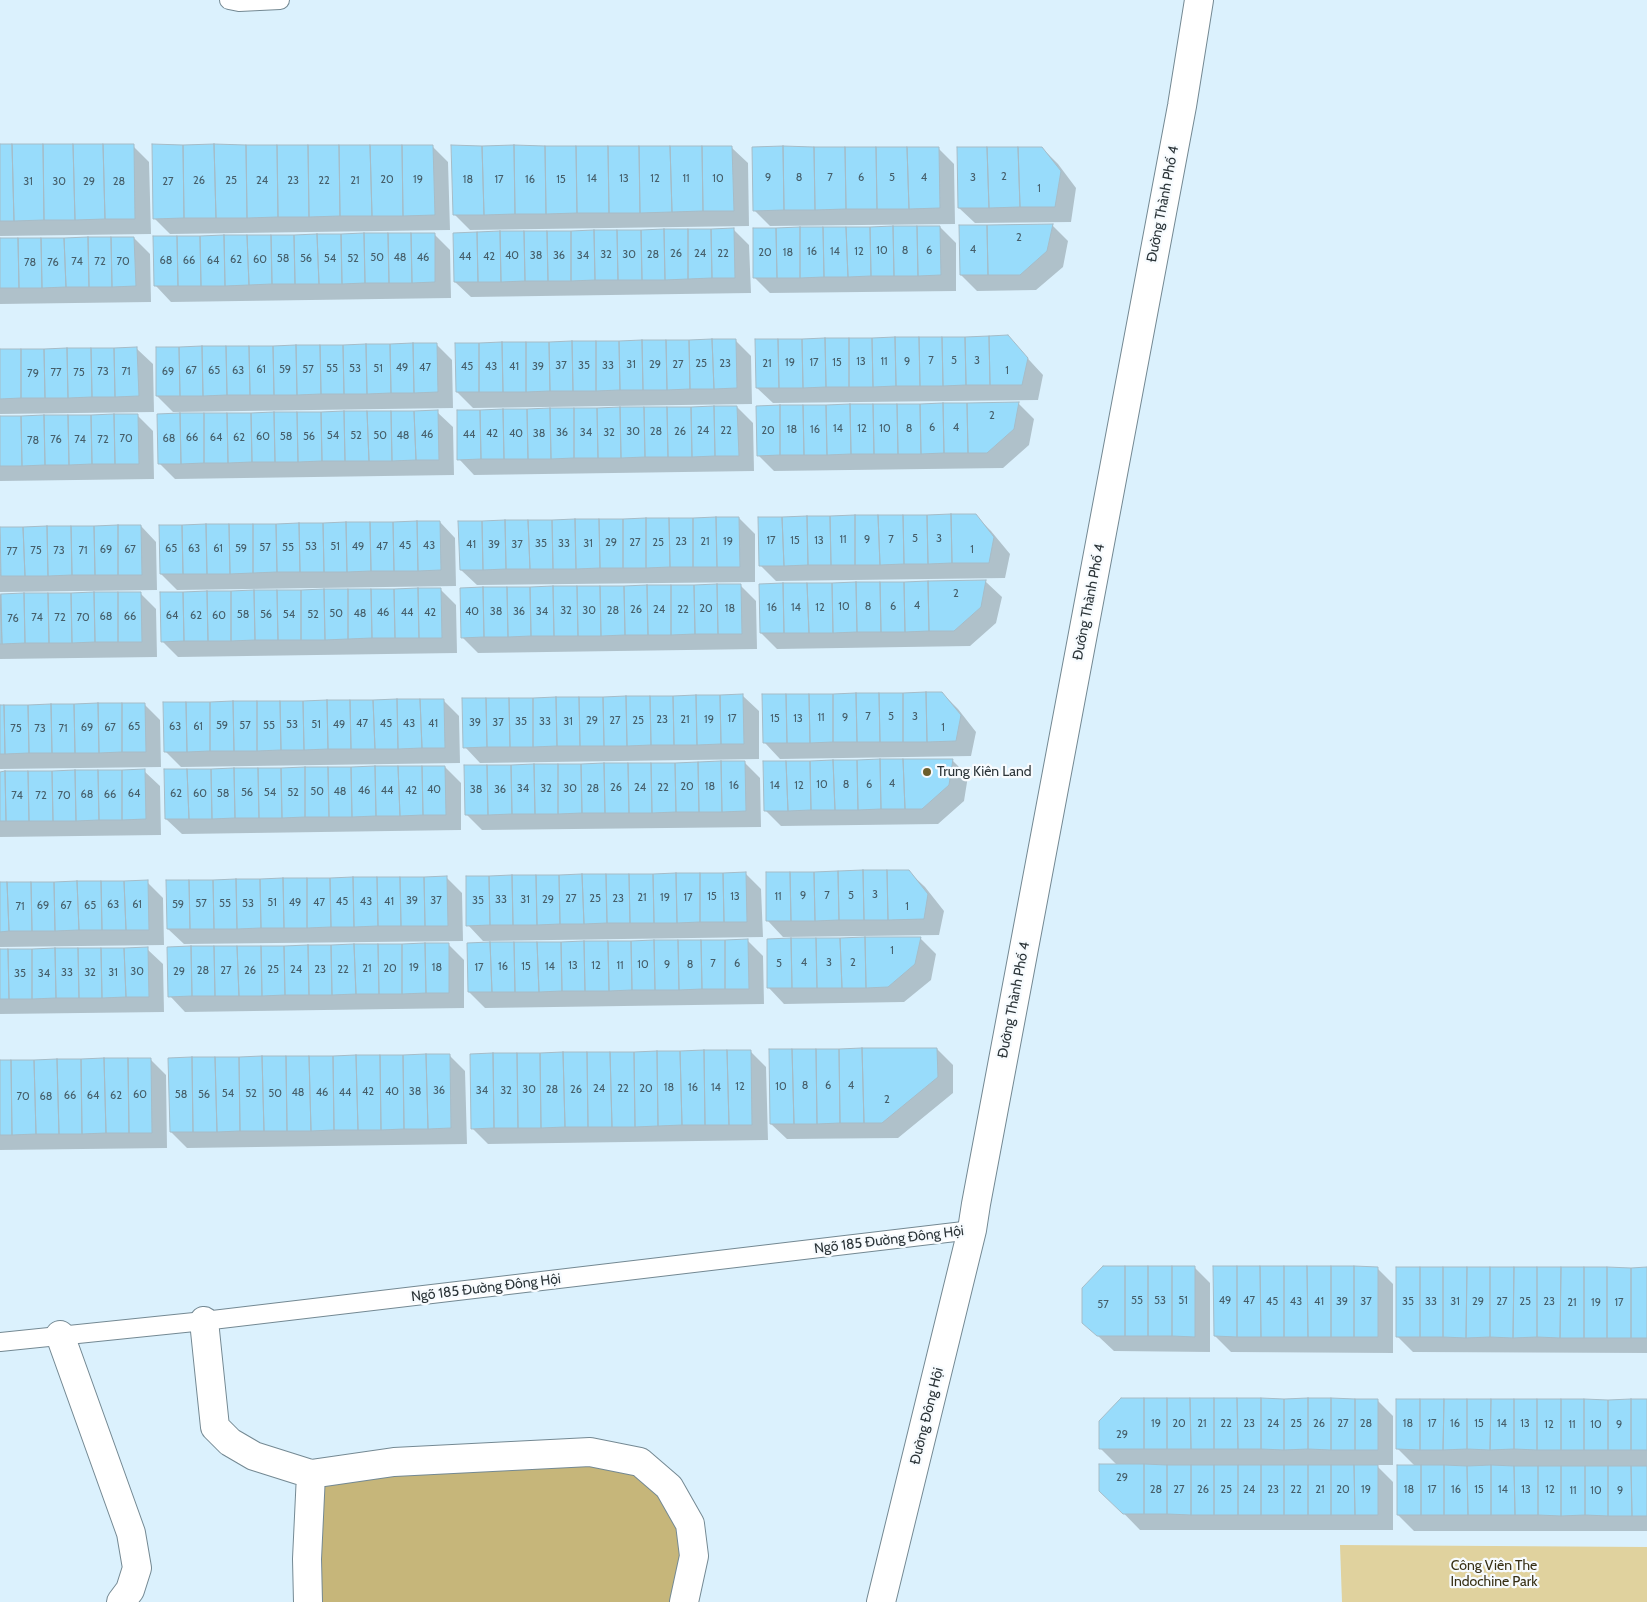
<!DOCTYPE html>
<html>
<head>
<meta charset="utf-8">
<style>
	body { margin:0 }
	canvas { display:block; background:#dbf1fd }
</style>
</head>
<body>
<canvas width="1647" height="1602"></canvas>
<script>
const context = document.querySelector('canvas').getContext('2d');
context.lineJoin = 'round';
function paint(path, color) { context.fillStyle = color; context.fill(path, 'evenodd'); }
const poly = rows => new Path2D(rows.map(r => 'M' + r).join(''));
function strokePath(path, color, width, dash) { context.strokeStyle = color; context.lineWidth = width; context.lineCap = dash ? 'butt' : 'round'; context.setLineDash(dash || []); context.stroke(path); }
function label(font, color, halo, rows, align = 'center') {
  context.font = font + ' Cabin,sans-serif'; context.lineWidth = 4.5; context.setLineDash([]); context.textBaseline = 'middle'; context.strokeStyle = halo; context.fillStyle = color; for (const [text, x, y, turn = 0] of rows) {
    context.save(); context.translate(x, y); context.rotate((+turn || 0) * Math.PI / 180); context.textAlign = isNaN(turn) ? turn : align; if (halo) context.strokeText(text, 0, 0); context.fillText(text, 0, 0); context.restore();
  }
}
paint(poly([
	[1340,1545,1647,1547,1647,1602,1342,1602]
]), '#e0d29e');
paint(poly([
	[640,1462,690,1524,684,1602,308,1602,311,1474]
]), '#c6b67a');
paint(poly([
	[0,145,133,146,149,162,151,234,0,236],
	[433,147,448,162,450,230,170,234,154,218],
	[732,148,748,163,749,226,470,230,454,214],
	[938,148,954,164,955,224,770,226,754,210],
	[1042,148,1058,164,1076,188,1071,222,975,223,959,208],
	[1052,225,1068,241,1063,267,1036,290,977,291,961,275],
	[940,227,956,243,956,291,770,293,755,278],
	[734,230,749,245,751,293,471,297,455,282],
	[434,234,450,250,451,298,171,302,156,286],
	[134,238,150,254,151,302,0,304,0,240],
	[1008,337,1043,375,1038,400,773,403,757,388],
	[735,340,751,356,752,404,473,408,457,392],
	[436,344,452,360,453,408,173,412,157,396],
	[137,349,153,364,154,412,0,414,0,350],
	[1019,404,1034,419,1029,445,1003,468,774,471,758,455],
	[737,407,753,423,754,471,474,475,459,459],
	[437,412,453,427,454,475,175,479,159,463],
	[137,415,153,431,154,479,0,481,0,417],
	[975,515,991,531,1010,554,1005,578,776,581,761,566],
	[739,518,755,534,755,582,477,585,461,570],
	[440,522,455,538,456,586,177,590,161,574],
	[141,526,156,542,157,590,0,592,0,528],
	[986,582,1002,597,996,623,970,646,777,649,761,633,760,585],
	[740,585,756,601,757,649,478,653,462,637],
	[440,589,456,605,457,653,178,657,162,641],
	[140,593,156,609,157,657,0,659,0,595],
	[942,693,958,709,976,732,971,756,780,759,765,743],
	[743,696,759,711,759,759,480,763,465,747],
	[443,700,459,716,460,763,181,767,165,751],
	[144,704,160,720,161,767,0,769,0,706],
	[952,760,968,776,964,801,938,824,781,826,765,810],
	[744,762,760,778,761,827,482,830,466,814],
	[445,767,461,783,461,830,182,834,166,819],
	[144,771,160,786,161,835,0,837,0,773],
	[908,871,925,887,944,911,939,935,783,937,768,921],
	[746,874,761,889,763,937,483,941,468,925],
	[447,878,462,893,463,941,184,944,168,929],
	[147,882,163,898,164,945,0,947,0,884],
	[920,938,936,954,931,980,904,1002,784,1004,769,988],
	[747,940,763,956,764,1004,485,1008,469,992],
	[448,944,464,960,464,1008,185,1012,170,996],
	[147,949,163,964,164,1012,0,1014,0,950],
	[937,1049,953,1065,953,1093,898,1138,787,1139,771,1124],
	[750,1051,766,1067,768,1140,488,1144,472,1128],
	[449,1055,465,1071,467,1144,187,1148,171,1132],
	[150,1059,166,1075,167,1148,0,1150,0,1061],
	[1194,1267,1210,1283,1210,1352,1114,1351,1083,1322],
	[1377,1268,1393,1284,1393,1353,1231,1352,1215,1336],
	[1647,1269,1647,1353,1413,1352,1398,1337],
	[1377,1400,1393,1416,1393,1465,1376,1465,1393,1482,1393,1530,1140,1530,1101,1490,1118,1466,1100,1448],
	[1647,1401,1647,1531,1414,1531,1398,1515,1415,1466,1398,1449]
]), '#0003');
const building = poly([
	[0,144,12,144,14,221,0,221,0,144],
	[12,144,43,144,44,220,14,221,12,144],
	[43,144,73,144,75,220,44,220,43,144],
	[73,144,103,144,105,219,75,220,73,144],
	[103,144,134,144,135,219,105,219,103,144],
	[152,144,183,145,184,218,153,219,152,144],
	[214,144,216,218,184,218,183,145,214,144],
	[214,144,246,145,247,218,216,218,214,144],
	[246,145,277,145,278,217,247,218,246,145],
	[277,145,308,145,309,217,278,217,277,145],
	[308,145,339,145,340,216,309,217,308,145],
	[339,145,370,145,372,216,340,216,339,145],
	[370,145,402,145,403,216,372,216,370,145],
	[402,145,433,145,435,215,403,216,402,145],
	[451,145,482,146,484,215,453,215,451,145],
	[514,145,515,214,484,215,482,146,514,145],
	[514,145,545,146,546,214,515,214,514,145],
	[545,146,576,146,577,213,546,214,545,146],
	[576,146,608,146,609,213,577,213,576,146],
	[608,146,639,146,640,213,609,213,608,146],
	[639,146,670,146,672,212,640,213,639,146],
	[670,146,702,146,703,211,672,212,670,146],
	[702,146,732,146,734,211,703,211,702,146],
	[783,146,784,210,753,211,752,147,783,146],
	[783,146,814,147,815,210,784,210,783,146],
	[814,147,845,147,846,209,815,210,814,147],
	[845,147,876,147,877,209,846,209,845,147],
	[876,147,907,147,909,209,877,209,876,147],
	[907,147,939,147,940,208,909,209,907,147],
	[957,147,987,147,989,208,958,208,957,147],
	[987,147,1018,147,1020,207,989,208,987,147],
	[1018,147,1042,147,1061,171,1055,207,1020,207,1018,147],
	[1053,224,1047,251,1020,275,988,275,987,225,1053,224],
	[959,225,987,225,988,275,960,275,959,225],
	[893,226,894,276,871,276,870,227,893,226],
	[893,226,917,226,918,276,894,276,893,226],
	[917,226,940,226,941,275,918,276,917,226],
	[800,227,800,278,777,278,776,228,800,227],
	[800,227,823,227,824,277,800,278,800,227],
	[823,227,846,227,848,277,824,277,823,227],
	[846,227,870,227,871,276,848,277,846,227],
	[734,228,735,278,712,278,711,229,734,228],
	[753,228,776,228,777,278,753,278,753,228],
	[664,229,688,229,688,279,665,280,664,229],
	[664,229,665,280,642,280,641,230,664,229],
	[688,229,711,229,712,278,688,279,688,229],
	[594,230,617,230,618,280,595,280,594,230],
	[594,230,595,280,571,281,571,231,594,230],
	[617,230,641,230,642,280,618,280,617,230],
	[500,231,524,231,525,281,501,282,500,231],
	[500,231,501,282,478,282,477,232,500,231],
	[524,231,547,231,548,281,525,281,524,231],
	[547,231,571,231,571,281,548,281,547,231],
	[477,232,478,282,454,282,453,233,477,232],
	[364,233,388,233,389,283,365,283,364,233],
	[364,233,365,283,342,284,341,234,364,233],
	[388,233,411,233,412,283,389,283,388,233],
	[411,233,435,233,435,282,412,283,411,233],
	[317,234,341,234,342,284,319,284,317,234],
	[317,234,319,284,295,284,294,235,317,234],
	[224,235,247,235,249,285,225,286,224,235],
	[224,235,225,286,201,286,200,236,224,235],
	[247,235,271,235,272,284,249,285,247,235],
	[271,235,294,235,295,284,272,284,271,235],
	[153,236,177,236,178,286,154,286,153,236],
	[177,236,200,236,201,286,178,286,177,236],
	[88,237,89,287,66,287,64,238,88,237],
	[88,237,111,237,112,287,89,287,88,237],
	[111,237,134,237,136,286,112,287,111,237],
	[0,238,18,238,19,288,0,288,0,238],
	[18,238,41,238,42,288,19,288,18,238],
	[41,238,64,238,66,287,42,288,41,238],
	[1008,335,1028,358,1022,385,990,385,989,336,1008,335],
	[989,336,990,385,966,385,965,337,989,336],
	[895,337,919,337,920,386,896,386,895,337],
	[895,337,896,386,873,387,872,338,895,337],
	[919,337,942,337,943,386,920,386,919,337],
	[942,337,965,337,966,385,943,386,942,337],
	[825,338,849,338,849,387,826,387,825,338],
	[825,338,826,387,803,388,802,339,825,338],
	[849,338,872,338,873,387,849,387,849,338],
	[712,339,736,339,737,388,714,389,712,339],
	[712,339,714,389,690,389,689,340,712,339],
	[755,339,778,339,779,388,756,388,755,339],
	[778,339,802,339,803,388,779,388,778,339],
	[642,340,643,390,620,390,619,341,642,340],
	[642,340,666,340,667,390,643,390,642,340],
	[666,340,689,340,690,389,667,390,666,340],
	[572,341,573,391,550,391,549,342,572,341],
	[572,341,596,341,596,391,573,391,572,341],
	[596,341,619,341,620,390,596,391,596,341],
	[502,342,503,392,479,392,479,343,502,342],
	[502,342,526,342,526,392,503,392,502,342],
	[526,342,549,342,550,391,526,392,526,342],
	[413,343,437,343,438,392,414,393,413,343],
	[413,343,414,393,391,393,390,344,413,343],
	[455,343,479,343,479,392,456,392,455,343],
	[366,344,367,394,344,394,343,345,366,344],
	[366,344,390,344,391,393,367,394,366,344],
	[296,345,297,395,274,395,273,346,296,345],
	[296,345,320,345,321,394,297,395,296,345],
	[320,345,343,345,344,394,321,394,320,345],
	[202,346,203,396,180,396,179,347,202,346],
	[202,346,226,346,227,395,203,396,202,346],
	[226,346,249,346,250,395,227,395,226,346],
	[249,346,273,346,274,395,250,395,249,346],
	[137,347,139,396,115,397,114,348,137,347],
	[156,347,179,347,180,396,156,396,156,347],
	[67,348,91,348,92,397,68,398,67,348],
	[67,348,68,398,45,398,44,349,67,348],
	[91,348,114,348,115,397,92,397,91,348],
	[0,349,21,349,21,398,0,399,0,349],
	[21,349,44,349,45,398,21,398,21,349],
	[1019,402,1014,429,987,453,968,453,967,403,1019,402],
	[943,403,967,403,968,453,944,453,943,403],
	[943,403,944,453,921,454,920,404,943,403],
	[850,404,851,454,827,455,826,405,850,404],
	[850,404,873,404,874,454,851,454,850,404],
	[873,404,897,404,898,454,874,454,873,404],
	[897,404,920,404,921,454,898,454,897,404],
	[780,405,780,455,757,456,756,406,780,405],
	[780,405,803,405,804,455,780,455,780,405],
	[803,405,826,405,827,455,804,455,803,405],
	[714,406,737,406,739,456,715,456,714,406],
	[714,406,715,456,692,457,691,407,714,406],
	[620,407,644,407,645,457,621,458,620,407],
	[620,407,621,458,598,458,597,408,620,407],
	[644,407,667,407,668,457,645,457,644,407],
	[667,407,691,407,692,457,668,457,667,407],
	[550,408,574,408,574,458,551,459,550,408],
	[550,408,551,459,528,459,527,409,550,408],
	[574,408,597,408,598,458,574,458,574,408],
	[503,409,527,409,528,459,504,459,503,409],
	[503,409,504,459,481,459,480,410,503,409],
	[438,410,439,460,416,460,414,411,438,410],
	[457,410,480,410,481,459,457,460,457,410],
	[344,411,367,411,369,461,345,461,344,411],
	[344,411,345,461,322,461,321,412,344,411],
	[367,411,391,411,392,461,369,461,367,411],
	[391,411,414,411,416,460,392,461,391,411],
	[274,412,297,412,298,462,275,462,274,412],
	[274,412,275,462,252,462,251,413,274,412],
	[297,412,321,412,322,461,298,462,297,412],
	[180,413,181,464,158,464,157,414,180,413],
	[180,413,204,413,204,463,181,464,180,413],
	[204,413,227,413,228,463,204,463,204,413],
	[227,413,251,413,252,462,228,463,227,413],
	[114,414,138,414,139,464,115,464,114,414],
	[114,414,115,464,92,464,91,415,114,414],
	[44,415,45,465,22,466,21,416,44,415],
	[44,415,68,415,69,465,45,465,44,415],
	[68,415,91,415,92,464,69,465,68,415],
	[0,416,21,416,22,466,0,466,0,416],
	[951,514,976,514,994,537,989,563,952,563,951,514],
	[951,514,952,563,928,564,927,515,951,514],
	[855,515,878,515,880,565,855,565,855,515],
	[855,515,855,565,831,565,830,516,855,515],
	[878,515,903,515,904,564,880,565,878,515],
	[903,515,927,515,928,564,904,564,903,515],
	[807,516,830,516,831,565,808,565,807,516],
	[807,516,808,565,784,566,782,517,807,516],
	[716,517,739,517,740,567,717,567,716,517],
	[716,517,717,567,693,567,693,518,716,517],
	[758,517,782,517,784,566,759,566,758,517],
	[646,518,646,568,623,568,623,519,646,518],
	[646,518,669,518,670,567,646,568,646,518],
	[669,518,693,518,693,567,670,567,669,518],
	[575,519,576,569,553,569,552,520,575,519],
	[575,519,599,519,600,568,576,569,575,519],
	[599,519,623,519,623,568,600,568,599,519],
	[505,520,506,569,483,570,482,521,505,520],
	[505,520,528,520,530,569,506,569,505,520],
	[528,520,552,520,553,569,530,569,528,520],
	[417,521,440,521,441,570,418,571,417,521],
	[417,521,418,571,394,571,393,522,417,521],
	[458,521,482,521,483,570,460,570,458,521],
	[346,522,347,572,324,572,323,523,346,522],
	[346,522,370,522,371,571,347,572,346,522],
	[370,522,393,522,394,571,371,571,370,522],
	[299,523,300,572,277,572,276,524,299,523],
	[299,523,323,523,324,572,300,572,299,523],
	[206,524,207,574,183,574,182,525,206,524],
	[206,524,229,524,230,574,207,574,206,524],
	[229,524,253,524,253,573,230,574,229,524],
	[253,524,276,524,277,572,253,573,253,524],
	[118,525,141,525,142,575,118,575,118,525],
	[118,525,118,575,95,575,94,526,118,525],
	[159,525,182,525,183,574,160,574,159,525],
	[47,526,71,526,72,575,48,576,47,526],
	[47,526,48,576,25,576,23,527,47,526],
	[71,526,94,526,95,575,72,575,71,526],
	[0,527,23,527,25,576,1,576,0,527],
	[986,580,981,607,954,631,929,631,928,581,986,580],
	[928,581,929,631,905,632,904,582,928,581],
	[856,582,857,632,833,633,832,583,856,582],
	[856,582,880,582,881,632,857,632,856,582],
	[880,582,904,582,905,632,881,632,880,582],
	[783,583,784,633,760,633,759,584,783,583],
	[783,583,807,583,809,633,784,633,783,583],
	[807,583,832,583,833,633,809,633,807,583],
	[717,584,741,584,742,634,718,634,717,584],
	[717,584,718,634,695,634,694,585,717,584],
	[647,585,671,585,671,635,648,635,647,585],
	[647,585,648,635,625,635,624,586,647,585],
	[671,585,694,585,695,634,671,635,671,585],
	[553,586,577,586,578,636,554,636,553,586],
	[553,586,554,636,531,636,530,587,553,586],
	[577,586,600,586,601,636,578,636,577,586],
	[600,586,624,586,625,635,601,636,600,586],
	[483,587,484,637,461,638,460,588,483,587],
	[483,587,507,587,508,637,484,637,483,587],
	[507,587,530,587,531,636,508,637,507,587],
	[418,588,441,588,442,638,419,638,418,588],
	[418,588,419,638,395,638,394,589,418,588],
	[324,589,348,589,348,639,325,640,324,589],
	[324,589,325,640,301,640,301,590,324,589],
	[348,589,371,589,372,638,348,639,348,589],
	[371,589,394,589,395,638,372,638,371,589],
	[254,590,277,590,278,640,255,640,254,590],
	[254,590,255,640,231,641,231,591,254,590],
	[277,590,301,590,301,640,278,640,277,590],
	[207,591,231,591,231,641,208,641,207,591],
	[207,591,208,641,184,641,183,592,207,591],
	[94,592,95,642,72,643,71,593,94,592],
	[94,592,118,592,118,642,95,642,94,592],
	[118,592,141,592,142,642,118,642,118,592],
	[160,592,183,592,184,641,161,642,160,592],
	[24,593,25,643,2,644,1,594,24,593],
	[24,593,48,593,49,643,25,643,24,593],
	[48,593,71,593,72,643,49,643,48,593],
	[0,594,2,644,0,644,0,594],
	[926,692,942,692,961,715,956,741,927,742,926,692],
	[926,692,927,742,903,742,903,693,926,692],
	[856,693,879,693,880,742,857,742,856,693],
	[856,693,857,742,833,742,833,694,856,693],
	[879,693,903,693,903,742,880,742,879,693],
	[743,694,744,744,721,744,720,695,743,694],
	[762,694,786,694,787,743,763,743,762,694],
	[786,694,809,694,810,743,787,743,786,694],
	[809,694,833,694,833,742,810,743,809,694],
	[696,695,697,745,674,745,673,696,696,695],
	[696,695,720,695,721,744,697,745,696,695],
	[626,696,627,746,604,746,603,697,626,696],
	[626,696,650,696,651,745,627,746,626,696],
	[650,696,673,696,674,745,651,745,650,696],
	[556,697,557,746,533,747,533,698,556,697],
	[556,697,579,697,580,746,557,746,556,697],
	[579,697,603,697,604,746,580,746,579,697],
	[462,698,486,698,487,747,463,748,462,698],
	[486,698,509,698,510,747,487,747,486,698],
	[509,698,533,698,533,747,510,747,509,698],
	[397,699,398,749,375,749,373,700,397,699],
	[397,699,420,699,422,748,398,749,397,699],
	[420,699,444,699,445,748,422,748,420,699],
	[327,700,328,749,304,750,303,701,327,700],
	[327,700,350,700,351,749,328,749,327,700],
	[350,700,373,700,375,749,351,749,350,700],
	[233,701,234,751,210,751,210,702,233,701],
	[233,701,257,701,257,751,234,751,233,701],
	[257,701,280,701,281,750,257,751,257,701],
	[280,701,303,701,304,750,281,750,280,701],
	[163,702,186,702,187,752,164,752,163,702],
	[186,702,210,702,210,751,187,752,186,702],
	[98,703,122,703,122,752,99,753,98,703],
	[98,703,99,753,75,753,74,704,98,703],
	[122,703,145,703,146,752,122,752,122,703],
	[51,704,74,704,75,753,52,753,51,704],
	[51,704,52,753,29,753,28,705,51,704],
	[0,705,4,705,5,754,0,754,0,705],
	[4,705,28,705,29,753,5,754,4,705],
	[880,759,903,759,905,809,881,809,880,759],
	[880,759,881,809,858,810,857,760,880,759],
	[903,759,953,759,949,785,922,809,905,809,903,759],
	[833,760,835,810,811,810,810,761,833,760],
	[833,760,857,760,858,810,835,810,833,760],
	[721,761,745,761,746,811,722,812,721,761],
	[721,761,722,812,699,812,698,762,721,761],
	[763,761,786,761,788,811,764,811,763,761],
	[786,761,810,761,811,810,788,811,786,761],
	[698,762,699,812,676,812,675,763,698,762],
	[604,763,628,763,629,813,605,813,604,763],
	[604,763,605,813,582,813,581,764,604,763],
	[628,763,651,763,652,813,629,813,628,763],
	[651,763,675,763,676,812,652,813,651,763],
	[534,764,558,764,558,814,535,814,534,764],
	[534,764,535,814,512,814,511,765,534,764],
	[558,764,581,764,582,813,558,814,558,764],
	[464,765,487,765,488,815,465,815,464,765],
	[487,765,511,765,512,814,488,815,487,765],
	[375,766,398,766,400,816,376,816,375,766],
	[375,766,376,816,352,817,351,767,375,766],
	[398,766,422,766,423,815,400,816,398,766],
	[422,766,445,766,446,815,423,815,422,766],
	[305,767,328,767,329,817,305,817,305,767],
	[305,767,305,817,282,818,281,768,305,767],
	[328,767,351,767,352,817,329,817,328,767],
	[234,768,258,768,259,818,235,818,234,768],
	[234,768,235,818,212,819,211,769,234,768],
	[258,768,281,768,282,818,259,818,258,768],
	[145,769,146,819,122,820,122,770,145,769],
	[164,769,187,769,189,819,165,819,164,769],
	[187,769,211,769,212,819,189,819,187,769],
	[75,770,76,821,53,821,52,771,75,770],
	[75,770,98,770,99,820,76,821,75,770],
	[98,770,122,770,122,820,99,820,98,770],
	[5,771,6,821,0,821,0,772,5,771],
	[5,771,28,771,29,821,6,821,5,771],
	[28,771,52,771,53,821,29,821,28,771],
	[863,870,887,870,888,920,864,920,863,870],
	[863,870,864,920,839,920,838,871,863,870],
	[887,870,909,870,928,894,924,919,888,920,887,870],
	[838,871,839,920,815,921,814,872,838,871],
	[746,872,747,922,724,922,723,873,746,872],
	[766,872,790,872,791,921,766,921,766,872],
	[790,872,814,872,815,921,791,921,790,872],
	[676,873,677,923,654,923,653,874,676,873],
	[676,873,700,873,700,922,677,923,676,873],
	[700,873,723,873,724,922,700,922,700,873],
	[582,874,584,924,560,924,559,875,582,874],
	[582,874,606,874,607,923,584,924,582,874],
	[606,874,629,874,630,923,607,923,606,874],
	[629,874,653,874,654,923,630,923,629,874],
	[512,875,513,925,490,925,489,876,512,875],
	[512,875,536,875,537,925,513,925,512,875],
	[536,875,559,875,560,924,537,925,536,875],
	[447,876,448,926,425,926,424,877,447,876],
	[466,876,489,876,490,925,466,926,466,876],
	[353,877,354,927,331,927,330,878,353,877],
	[353,877,377,877,378,926,354,927,353,877],
	[377,877,400,877,401,926,378,926,377,877],
	[400,877,424,877,425,926,401,926,400,877],
	[283,878,284,928,261,928,260,879,283,878],
	[283,878,307,878,307,928,284,928,283,878],
	[307,878,330,878,331,927,307,928,307,878],
	[236,879,237,929,214,929,213,880,236,879],
	[236,879,260,879,261,928,237,929,236,879],
	[148,880,149,930,126,930,124,881,148,880],
	[166,880,189,880,190,929,167,929,166,880],
	[189,880,213,880,214,929,190,929,189,880],
	[77,881,101,881,102,930,79,930,77,881],
	[77,881,79,930,55,931,54,882,77,881],
	[101,881,124,881,126,930,102,930,101,881],
	[0,882,7,882,9,931,0,932,0,882],
	[7,882,31,882,32,931,9,931,7,882],
	[31,882,54,882,55,931,32,931,31,882],
	[865,937,921,937,915,964,888,987,866,988,865,937],
	[865,937,866,988,842,988,840,938,865,937],
	[791,938,792,988,767,988,767,939,791,938],
	[791,938,816,938,817,988,792,988,791,938],
	[816,938,840,938,842,988,817,988,816,938],
	[748,939,749,989,725,989,725,940,748,939],
	[654,940,678,940,679,990,655,990,654,940],
	[654,940,655,990,632,990,631,941,654,940],
	[678,940,701,940,702,989,679,990,678,940],
	[701,940,725,940,725,989,702,989,701,940],
	[584,941,608,941,609,991,585,991,584,941],
	[584,941,585,991,562,991,561,942,584,941],
	[608,941,631,941,632,990,609,991,608,941],
	[490,942,492,992,468,992,467,943,490,942],
	[490,942,514,942,515,992,492,992,490,942],
	[514,942,537,942,539,992,515,992,514,942],
	[537,942,561,942,562,991,539,992,537,942],
	[425,943,449,943,449,993,426,993,425,943],
	[425,943,426,993,402,994,402,944,425,943],
	[354,944,378,944,379,994,356,994,354,944],
	[354,944,356,994,332,995,331,945,354,944],
	[378,944,402,944,402,994,379,994,378,944],
	[308,945,331,945,332,995,309,995,308,945],
	[308,945,309,995,285,995,284,946,308,945],
	[191,946,192,996,168,997,167,947,191,946],
	[191,946,214,946,215,996,192,996,191,946],
	[214,946,237,946,239,996,215,996,214,946],
	[237,946,261,946,262,996,239,996,237,946],
	[261,946,284,946,285,995,262,996,261,946],
	[148,947,149,997,126,997,124,948,148,947],
	[55,948,56,998,32,999,32,949,55,948],
	[55,948,78,948,79,998,56,998,55,948],
	[78,948,101,948,102,998,79,998,78,948],
	[101,948,124,948,126,997,102,998,101,948],
	[0,949,8,949,9,999,0,999,0,949],
	[8,949,32,949,32,999,9,999,8,949],
	[862,1048,864,1123,840,1123,839,1049,862,1048],
	[862,1048,937,1048,938,1077,882,1123,864,1123,862,1048],
	[769,1049,792,1049,794,1124,770,1124,769,1049],
	[792,1049,816,1049,817,1124,794,1124,792,1049],
	[816,1049,839,1049,840,1123,817,1124,816,1049],
	[704,1050,727,1050,729,1125,705,1125,704,1050],
	[704,1050,705,1125,682,1125,680,1051,704,1050],
	[727,1050,751,1050,752,1125,729,1125,727,1050],
	[657,1051,680,1051,682,1125,658,1126,657,1051],
	[657,1051,658,1126,635,1127,634,1052,657,1051],
	[563,1052,587,1052,588,1127,565,1127,563,1052],
	[563,1052,565,1127,541,1128,540,1053,563,1052],
	[587,1052,610,1052,612,1127,588,1127,587,1052],
	[610,1052,634,1052,635,1127,612,1127,610,1052],
	[493,1053,494,1128,471,1129,470,1054,493,1053],
	[493,1053,517,1053,518,1128,494,1128,493,1053],
	[517,1053,540,1053,541,1128,518,1128,517,1053],
	[426,1054,450,1054,451,1128,428,1129,426,1054],
	[426,1054,428,1129,404,1129,403,1055,426,1054],
	[356,1055,358,1130,334,1130,333,1056,356,1055],
	[356,1055,380,1055,381,1130,358,1130,356,1055],
	[380,1055,403,1055,404,1129,381,1130,380,1055],
	[262,1056,264,1131,240,1131,239,1057,262,1056],
	[262,1056,286,1056,287,1131,264,1131,262,1056],
	[286,1056,309,1056,311,1131,287,1131,286,1056],
	[309,1056,333,1056,334,1130,311,1131,309,1056],
	[192,1057,193,1132,170,1132,168,1058,192,1057],
	[192,1057,215,1057,217,1132,193,1132,192,1057],
	[215,1057,239,1057,240,1131,217,1132,215,1057],
	[104,1058,106,1133,82,1134,81,1059,104,1058],
	[104,1058,128,1058,129,1133,106,1133,104,1058],
	[128,1058,151,1058,152,1133,129,1133,128,1058],
	[57,1059,59,1134,36,1134,34,1060,57,1059],
	[57,1059,81,1059,82,1134,59,1134,57,1059],
	[0,1060,11,1060,12,1135,0,1135,0,1060],
	[11,1060,34,1060,36,1134,12,1135,11,1060],
	[1103,1266,1125,1266,1125,1336,1097,1336,1082,1323,1082,1288,1103,1266],
	[1125,1266,1148,1266,1148,1336,1125,1336,1125,1266],
	[1148,1266,1172,1266,1172,1336,1148,1336,1148,1266],
	[1172,1266,1195,1266,1195,1337,1172,1336,1172,1266],
	[1213,1266,1237,1266,1237,1337,1214,1336,1213,1266],
	[1237,1266,1260,1266,1261,1337,1237,1337,1237,1266],
	[1260,1266,1284,1266,1284,1337,1261,1337,1260,1266],
	[1284,1266,1307,1266,1308,1337,1284,1337,1284,1266],
	[1307,1266,1331,1266,1331,1337,1308,1337,1307,1266],
	[1331,1266,1354,1266,1354,1337,1331,1337,1331,1266],
	[1354,1266,1378,1267,1378,1337,1354,1337,1354,1266],
	[1396,1267,1420,1267,1420,1337,1396,1337,1396,1267],
	[1420,1267,1443,1267,1443,1337,1420,1337,1420,1267],
	[1443,1267,1467,1267,1466,1338,1443,1337,1443,1267],
	[1467,1267,1490,1267,1490,1337,1466,1338,1467,1267],
	[1490,1267,1514,1267,1513,1338,1490,1337,1490,1267],
	[1514,1267,1537,1267,1537,1337,1513,1338,1514,1267],
	[1537,1267,1561,1267,1560,1338,1537,1337,1537,1267],
	[1561,1267,1584,1267,1584,1338,1560,1338,1561,1267],
	[1584,1267,1607,1267,1607,1338,1584,1338,1584,1267],
	[1607,1267,1631,1268,1631,1338,1607,1338,1607,1267],
	[1647,1267,1647,1338,1631,1338,1631,1268,1647,1267],
	[1121,1398,1144,1398,1144,1449,1099,1449,1099,1421,1121,1398],
	[1144,1398,1167,1398,1167,1449,1144,1449,1144,1398],
	[1167,1398,1190,1398,1191,1449,1167,1449,1167,1398],
	[1190,1398,1214,1398,1214,1449,1191,1449,1190,1398],
	[1214,1398,1237,1398,1238,1449,1214,1449,1214,1398],
	[1237,1398,1261,1398,1261,1449,1238,1449,1237,1398],
	[1261,1398,1284,1399,1284,1450,1261,1449,1261,1398],
	[1308,1398,1331,1398,1331,1450,1308,1449,1308,1398],
	[1308,1398,1308,1449,1284,1450,1284,1399,1308,1398],
	[1331,1398,1355,1399,1355,1450,1331,1450,1331,1398],
	[1355,1399,1378,1399,1378,1450,1355,1450,1355,1399],
	[1396,1399,1420,1399,1420,1450,1396,1449,1396,1399],
	[1420,1399,1444,1399,1443,1450,1420,1450,1420,1399],
	[1444,1399,1467,1399,1467,1449,1443,1450,1444,1399],
	[1467,1399,1491,1399,1490,1450,1467,1449,1467,1399],
	[1491,1399,1514,1399,1514,1449,1490,1450,1491,1399],
	[1514,1399,1537,1399,1537,1450,1514,1449,1514,1399],
	[1537,1399,1561,1399,1561,1450,1537,1450,1537,1399],
	[1561,1399,1584,1399,1584,1450,1561,1450,1561,1399],
	[1584,1399,1608,1400,1608,1450,1584,1450,1584,1399],
	[1631,1399,1631,1450,1608,1450,1608,1400,1631,1399],
	[1631,1399,1647,1399,1647,1450,1631,1450,1631,1399],
	[1099,1464,1144,1464,1144,1514,1123,1514,1099,1491,1099,1464],
	[1144,1464,1167,1465,1167,1514,1144,1514,1144,1464],
	[1167,1465,1191,1465,1191,1515,1167,1514,1167,1465],
	[1191,1465,1214,1465,1214,1515,1191,1515,1191,1465],
	[1214,1465,1238,1465,1238,1515,1214,1515,1214,1465],
	[1238,1465,1261,1465,1261,1515,1238,1515,1238,1465],
	[1261,1465,1284,1465,1284,1515,1261,1515,1261,1465],
	[1284,1465,1308,1465,1308,1515,1284,1515,1284,1465],
	[1308,1465,1331,1465,1331,1515,1308,1515,1308,1465],
	[1331,1465,1354,1465,1355,1515,1331,1515,1331,1465],
	[1354,1465,1378,1465,1378,1515,1355,1515,1354,1465],
	[1397,1465,1421,1465,1421,1515,1397,1515,1397,1465],
	[1421,1465,1444,1465,1444,1515,1421,1515,1421,1465],
	[1444,1465,1467,1466,1468,1515,1444,1515,1444,1465],
	[1491,1465,1491,1515,1468,1515,1467,1466,1491,1465],
	[1491,1465,1514,1466,1515,1515,1491,1515,1491,1465],
	[1514,1466,1538,1466,1538,1515,1515,1515,1514,1466],
	[1538,1466,1561,1466,1561,1516,1538,1515,1538,1466],
	[1561,1466,1585,1466,1585,1515,1561,1516,1561,1466],
	[1585,1466,1608,1466,1608,1516,1585,1515,1585,1466],
	[1608,1466,1631,1466,1632,1516,1608,1516,1608,1466],
	[1631,1466,1647,1466,1647,1516,1632,1516,1631,1466]
]);
paint(building, '#98dcfb');
strokePath(building, '#a6bcc7', 1);
const lane = poly([
	[229,0,239,2,280,0],
	[0,1342,204,1321,972,1230]
]);
const street = poly([
	[204,1321,215,1427,230,1442,254,1456,311,1474,394,1462,590,1452,640,1462,669,1487,690,1524,694,1556,684,1602],
	[60,1335,131,1533,137,1568,130,1590,121,1602],
	[308,1602,307,1559,311,1474]
]);
const secondary = poly([
	[881,1602,972,1230,976,1204,1182,106,1199,0]
]);
strokePath(lane, '#748993', 20);
strokePath(street, '#748993', 30);
strokePath(secondary, '#748993', 30);
strokePath(lane, '#fff', 18);
strokePath(street, '#fff', 28);
strokePath(secondary, '#fff', 28);
for (const [x, y, r, color] of [
	[927,772,5,"#6c5e2b"]
]) { const dot = new Path2D(); dot.arc(x, y, r, 0, 2 * Math.PI); context.fillStyle = color; context.fill(dot); strokePath(dot, '#f7fbfe', 2); }
label('11px', '#465e69', null, [
	["2",1004,177],
	["9",768,178],
	["8",799,178],
	["7",830,178],
	["6",861,178],
	["5",892,178],
	["4",924,178],
	["3",973,178],
	["14",592,179],
	["13",624,179],
	["12",655,179],
	["11",686,179],
	["10",718,179],
	["20",387,180],
	["19",418,180],
	["18",468,180],
	["17",499,180],
	["16",530,180],
	["15",561,180],
	["26",199,181],
	["25",231,181],
	["24",262,181],
	["23",293,181],
	["22",324,181],
	["21",355,181],
	["31",28,182],
	["30",59,182],
	["29",89,182],
	["28",119,182],
	["27",168,182],
	["1",1039,189],
	["2",1019,238],
	["4",973,250],
	["10",882,251],
	["8",905,251],
	["6",929,251],
	["16",812,252],
	["14",835,252],
	["12",859,252],
	["20",765,253],
	["18",788,253],
	["26",676,254],
	["24",700,254],
	["22",723,254],
	["32",606,255],
	["30",629,255],
	["28",653,255],
	["40",512,256],
	["38",536,256],
	["36",559,256],
	["34",583,256],
	["44",465,257],
	["42",489,257],
	["50",377,258],
	["48",400,258],
	["46",423,258],
	["58",283,259],
	["56",306,259],
	["54",330,259],
	["52",353,259],
	["62",236,260],
	["60",260,260],
	["68",166,261],
	["66",189,261],
	["64",213,261],
	["74",77,262],
	["72",100,262],
	["70",123,262],
	["78",30,263],
	["76",53,263],
	["7",931,361],
	["5",954,361],
	["3",977,361],
	["13",861,362],
	["11",884,362],
	["9",907,362],
	["19",790,363],
	["17",814,363],
	["15",837,363],
	["25",701,364],
	["23",725,364],
	["21",767,364],
	["31",631,365],
	["29",655,365],
	["27",678,365],
	["37",561,366],
	["35",584,366],
	["33",608,366],
	["45",467,367],
	["43",491,367],
	["41",514,367],
	["39",538,367],
	["49",402,368],
	["47",425,368],
	["55",332,369],
	["53",355,369],
	["51",378,369],
	["61",261,370],
	["59",285,370],
	["57",308,370],
	["67",191,371],
	["65",214,371],
	["63",238,371],
	["1",1007,371],
	["73",103,372],
	["71",126,372],
	["69",168,372],
	["77",56,373],
	["75",79,373],
	["79",33,374],
	["2",992,416],
	["6",932,428],
	["4",956,428],
	["14",838,429],
	["12",862,429],
	["10",885,429],
	["8",909,429],
	["18",792,430],
	["16",815,430],
	["24",703,431],
	["22",726,431],
	["20",768,431],
	["30",633,432],
	["28",656,432],
	["26",680,432],
	["36",562,433],
	["34",586,433],
	["32",609,433],
	["42",492,434],
	["40",516,434],
	["38",539,434],
	["46",427,435],
	["44",469,435],
	["54",333,436],
	["52",356,436],
	["50",380,436],
	["48",403,436],
	["60",263,437],
	["58",286,437],
	["56",309,437],
	["66",192,438],
	["64",216,438],
	["62",239,438],
	["70",126,439],
	["68",169,439],
	["76",56,440],
	["74",80,440],
	["72",103,440],
	["78",33,441],
	["5",915,539],
	["3",939,539],
	["11",843,540],
	["9",867,540],
	["7",891,540],
	["17",771,541],
	["15",795,541],
	["13",819,541],
	["23",681,542],
	["21",705,542],
	["19",728,542],
	["29",611,543],
	["27",635,543],
	["25",658,543],
	["35",541,544],
	["33",564,544],
	["31",588,544],
	["41",471,545],
	["39",494,545],
	["37",517,545],
	["45",405,546],
	["43",429,546],
	["53",311,547],
	["51",335,547],
	["49",358,547],
	["47",382,547],
	["57",265,548],
	["55",288,548],
	["65",171,549],
	["63",194,549],
	["61",218,549],
	["59",241,549],
	["69",106,550],
	["67",130,550],
	["1",972,550],
	["75",36,551],
	["73",59,551],
	["71",83,551],
	["77",12,552],
	["2",956,594],
	["4",917,606],
	["10",844,607],
	["8",868,607],
	["6",893,607],
	["16",772,608],
	["14",796,608],
	["12",820,608],
	["20",706,609],
	["18",730,609],
	["26",636,610],
	["24",659,610],
	["22",683,610],
	["32",566,611],
	["30",589,611],
	["28",613,611],
	["40",472,612],
	["38",496,612],
	["36",519,612],
	["34",542,612],
	["46",383,613],
	["44",407,613],
	["42",430,613],
	["50",336,614],
	["48",360,614],
	["58",243,615],
	["56",266,615],
	["54",289,615],
	["52",313,615],
	["64",172,616],
	["62",196,616],
	["60",219,616],
	["68",106,617],
	["66",130,617],
	["74",37,618],
	["72",60,618],
	["70",83,618],
	["76",13,619],
	["7",868,717],
	["5",891,717],
	["3",915,717],
	["11",821,718],
	["9",845,718],
	["17",732,719],
	["15",775,719],
	["13",798,719],
	["23",662,720],
	["21",685,720],
	["19",709,720],
	["29",592,721],
	["27",615,721],
	["25",638,721],
	["35",521,722],
	["33",545,722],
	["31",568,722],
	["39",475,723],
	["37",498,723],
	["47",362,724],
	["45",386,724],
	["43",409,724],
	["41",433,724],
	["53",292,725],
	["51",316,725],
	["49",339,725],
	["59",222,726],
	["57",245,726],
	["55",269,726],
	["65",134,727],
	["63",175,727],
	["61",198,727],
	["69",87,728],
	["67",110,728],
	["1",943,728],
	["75",16,729],
	["73",40,729],
	["71",63,729],
	["4",892,784],
	["10",822,785],
	["8",846,785],
	["6",869,785],
	["16",734,786],
	["14",775,786],
	["12",799,786],
	["20",687,787],
	["18",710,787],
	["26",616,788],
	["24",640,788],
	["22",663,788],
	["34",523,789],
	["32",546,789],
	["30",570,789],
	["28",593,789],
	["40",434,790],
	["38",476,790],
	["36",500,790],
	["46",364,791],
	["44",387,791],
	["42",411,791],
	["50",317,792],
	["48",340,792],
	["56",247,793],
	["54",270,793],
	["52",293,793],
	["64",134,794],
	["62",176,794],
	["60",200,794],
	["58",223,794],
	["68",87,795],
	["66",110,795],
	["74",17,796],
	["72",41,796],
	["70",64,796],
	["3",875,895],
	["9",803,896],
	["7",827,896],
	["5",851,896],
	["15",712,897],
	["13",735,897],
	["11",778,897],
	["21",642,898],
	["19",665,898],
	["17",688,898],
	["27",571,899],
	["25",595,899],
	["23",618,899],
	["33",501,900],
	["31",525,900],
	["29",548,900],
	["39",412,901],
	["37",436,901],
	["35",478,901],
	["45",342,902],
	["43",366,902],
	["41",389,902],
	["51",272,903],
	["49",295,903],
	["47",319,903],
	["57",201,904],
	["55",225,904],
	["53",248,904],
	["63",113,905],
	["61",137,905],
	["59",178,905],
	["69",43,906],
	["67",66,906],
	["65",90,906],
	["71",20,907],
	["1",907,907],
	["1",892,951],
	["4",804,963],
	["3",829,963],
	["2",853,963],
	["7",713,964],
	["6",737,964],
	["5",779,964],
	["10",643,965],
	["9",667,965],
	["8",690,965],
	["13",573,966],
	["12",596,966],
	["11",620,966],
	["16",503,967],
	["15",526,967],
	["14",550,967],
	["19",414,968],
	["18",437,968],
	["17",479,968],
	["21",367,969],
	["20",390,969],
	["25",273,970],
	["24",296,970],
	["23",320,970],
	["22",343,970],
	["28",203,971],
	["27",226,971],
	["26",250,971],
	["30",137,972],
	["29",179,972],
	["33",67,973],
	["32",90,973],
	["31",113,973],
	["35",20,974],
	["34",44,974],
	["8",805,1086],
	["6",828,1086],
	["4",851,1086],
	["12",740,1087],
	["10",781,1087],
	["18",669,1088],
	["16",693,1088],
	["14",716,1088],
	["24",599,1089],
	["22",623,1089],
	["20",646,1089],
	["30",529,1090],
	["28",552,1090],
	["26",576,1090],
	["36",439,1091],
	["34",482,1091],
	["32",506,1091],
	["42",368,1092],
	["40",392,1092],
	["38",415,1092],
	["48",298,1093],
	["46",322,1093],
	["44",345,1093],
	["54",228,1094],
	["52",251,1094],
	["50",275,1094],
	["60",140,1095],
	["58",181,1095],
	["56",204,1095],
	["66",70,1096],
	["64",93,1096],
	["62",116,1096],
	["70",23,1097],
	["68",46,1097],
	["2",887,1100],
	["55",1137,1301],
	["53",1160,1301],
	["51",1183,1301],
	["49",1225,1301],
	["47",1249,1301],
	["45",1272,1302],
	["43",1296,1302],
	["41",1319,1302],
	["39",1342,1302],
	["37",1366,1302],
	["35",1408,1302],
	["33",1431,1302],
	["31",1455,1302],
	["29",1478,1302],
	["27",1502,1302],
	["25",1525,1302],
	["23",1549,1302],
	["21",1572,1303],
	["19",1596,1303],
	["17",1619,1303],
	["57",1103,1305],
	["19",1156,1424],
	["20",1179,1424],
	["21",1202,1424],
	["22",1226,1424],
	["23",1249,1424],
	["24",1273,1424],
	["25",1296,1424],
	["26",1319,1424],
	["27",1343,1424],
	["28",1366,1424],
	["18",1408,1424],
	["17",1432,1424],
	["16",1455,1424],
	["15",1479,1424],
	["14",1502,1424],
	["13",1525,1424],
	["12",1549,1425],
	["11",1572,1425],
	["10",1596,1425],
	["9",1619,1425],
	["29",1122,1435],
	["29",1122,1478],
	["28",1156,1490],
	["27",1179,1490],
	["26",1203,1490],
	["25",1226,1490],
	["24",1249,1490],
	["23",1273,1490],
	["22",1296,1490],
	["21",1320,1490],
	["20",1343,1490],
	["19",1366,1490],
	["18",1409,1490],
	["17",1432,1490],
	["16",1456,1490],
	["15",1479,1490],
	["14",1503,1490],
	["13",1526,1490],
	["12",1550,1490],
	["11",1573,1491],
	["10",1596,1491],
	["9",1620,1491]
]);
label('14px', '#2b3438', '#f7fbfe', [
	["Đường Thành Phố 4",1163,204,-79],
	["Đường Thành Phố 4",1089,602,-79],
	["Đường Thành Phố 4",1014,1000,-79],
	["Ngõ 185 Đường Đông Hội",889,1240,-7],
	["Ngõ 185 Đường Đông Hội",486,1288,-7],
	["Đường Đông Hội",927,1416,-76]
]);
label('14px', '#2b3438', '#f7fbfe', [
	["Trung Kiên Land",937,772]
], 'left');
label('14px', '#362e13', '#f7fbfe', [
	["Công Viên The",1494,1566],
	["Indochine Park",1494,1582]
]);
</script>
</body>
</html>
